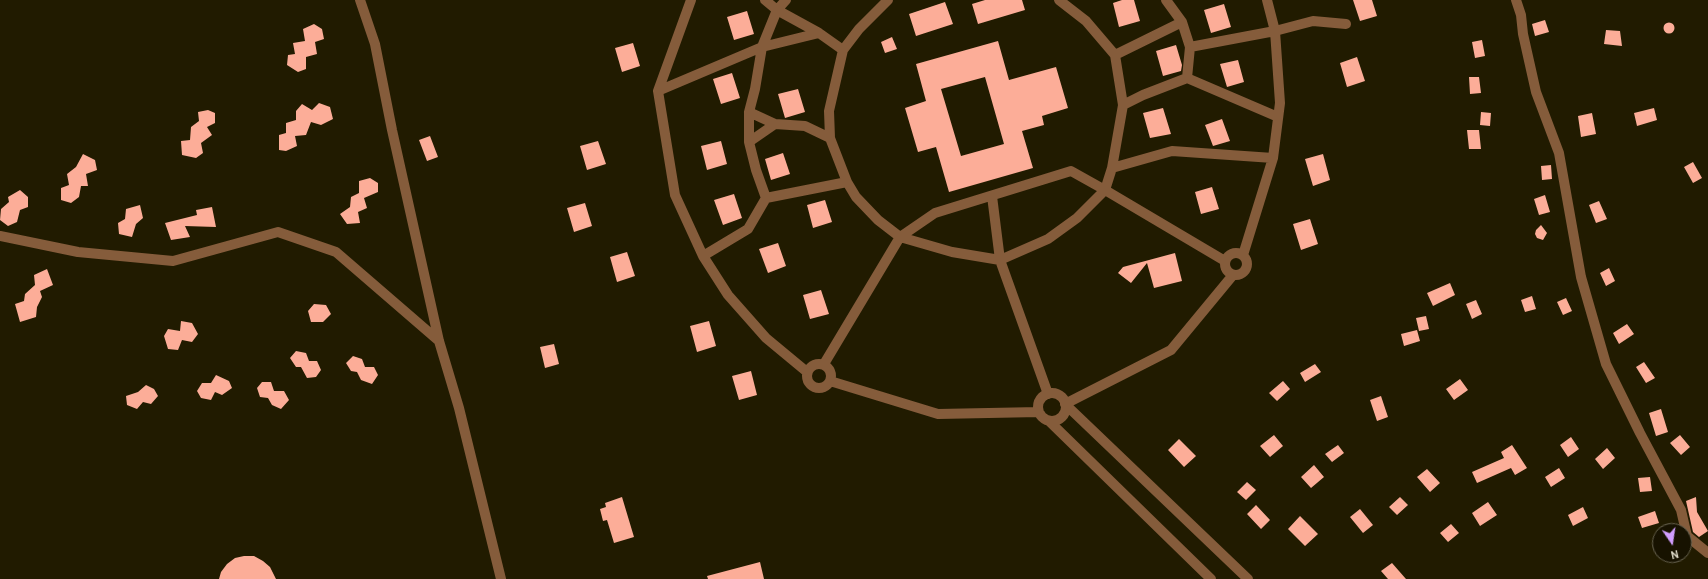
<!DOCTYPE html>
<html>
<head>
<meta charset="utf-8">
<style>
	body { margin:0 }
	#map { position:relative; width:1708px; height:579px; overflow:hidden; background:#211b00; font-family:Overpass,sans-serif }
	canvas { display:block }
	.north { position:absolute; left:1652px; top:523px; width:40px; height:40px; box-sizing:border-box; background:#171200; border:1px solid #676250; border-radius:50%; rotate:167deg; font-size:11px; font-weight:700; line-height:16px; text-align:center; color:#dedac8 }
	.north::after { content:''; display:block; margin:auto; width:14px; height:18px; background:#d19dfe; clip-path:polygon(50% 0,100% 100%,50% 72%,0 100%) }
</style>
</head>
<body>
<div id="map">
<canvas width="1708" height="579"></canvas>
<div class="north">N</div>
</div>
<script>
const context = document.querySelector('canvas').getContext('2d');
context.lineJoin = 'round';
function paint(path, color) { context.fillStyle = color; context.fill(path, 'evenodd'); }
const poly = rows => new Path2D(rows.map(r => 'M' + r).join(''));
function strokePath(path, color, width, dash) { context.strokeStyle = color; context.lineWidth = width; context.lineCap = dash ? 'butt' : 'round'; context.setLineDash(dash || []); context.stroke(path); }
paint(poly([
	[985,0,1022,0,1025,10,978,24,972,4],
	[1122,0,1134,0,1140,21,1119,27,1113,3],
	[1353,0,1372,0,1377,16,1360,21],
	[945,2,953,24,916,36,909,14],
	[1224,4,1231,27,1211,33,1204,10],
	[747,11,754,34,734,40,727,17],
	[1545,20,1549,32,1535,36,1532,24],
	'1663.5 28a5.5 5.5 0 1 1 11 0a5.5 5.5 0 1 1-11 0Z',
	[314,24,322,29,324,39,315,42,317,54,306,57,306,69,298,72,287,65,288,55,295,54,293,43,305,41,303,29],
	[1606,30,1620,31,1622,46,1604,44],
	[892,37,897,49,885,53,881,42],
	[1482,40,1485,56,1475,58,1472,42],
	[998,41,1009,80,1056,67,1068,108,1042,116,1044,125,1022,131,1033,168,949,192,936,147,918,152,905,108,926,101,916,64],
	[985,77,1004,144,961,156,941,89],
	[633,43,640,66,622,72,615,48],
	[1176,45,1182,65,1181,71,1163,76,1156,51],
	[1357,57,1365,81,1347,87,1340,63],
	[1238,60,1244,82,1227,87,1220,64],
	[732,73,740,98,721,104,713,79],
	[1469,77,1479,77,1481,93,1470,94],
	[798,89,805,112,785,118,778,94],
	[319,103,330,107,333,119,321,125,311,122,306,135,295,136,297,146,286,151,279,150,279,135,286,133,286,123,296,120,296,111,302,104,312,110],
	[1163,108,1171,134,1150,138,1143,113],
	[1654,108,1657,120,1637,126,1634,113],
	[208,110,215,113,215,123,207,127,212,135,201,143,203,153,196,158,182,155,181,141,190,140,191,127,199,121,198,112],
	[1481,112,1491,113,1490,126,1480,125],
	[1592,113,1596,134,1581,137,1578,116],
	[1222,119,1230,141,1213,146,1205,125],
	[1467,130,1479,130,1481,149,1469,149],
	[430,136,438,157,427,161,419,140],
	[598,141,606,164,587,170,580,146],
	[721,141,727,164,707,170,701,146],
	[783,153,790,174,771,180,765,159],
	[83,154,95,160,97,170,86,174,88,186,81,186,79,197,71,203,61,200,61,188,69,185,67,174,76,167],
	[1323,154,1330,180,1313,186,1305,159],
	[1693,162,1702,178,1693,183,1684,167],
	[1551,165,1552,179,1542,180,1541,166],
	[370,178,378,183,378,192,364,198,367,208,358,212,360,223,347,224,340,214,350,207,351,197,359,193,359,181],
	[1212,187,1219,209,1201,214,1195,192],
	[20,190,28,197,28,207,20,210,17,222,8,226,0,220,1,209,9,202,8,197],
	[734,194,742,218,723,225,714,200],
	[1545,195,1550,212,1539,215,1534,199],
	[825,200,832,222,813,228,807,205],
	[1599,201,1607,219,1596,223,1589,205],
	[585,203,592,226,574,232,567,208],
	[140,205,143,218,136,224,132,237,119,234,118,223,125,219,126,209],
	[212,207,216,227,185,226,190,237,171,240,165,223,197,215,196,210],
	[1310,219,1318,244,1301,250,1293,224],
	[1541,225,1547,233,1543,240,1537,238,1535,234,1536,230],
	[778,243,786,266,768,273,759,249],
	[627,252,635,276,617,282,610,257],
	[1175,253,1182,281,1154,288,1147,263,1131,283,1118,273,1123,267],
	[1609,268,1615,281,1606,286,1600,273],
	[47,269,53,285,40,291,42,297,37,307,36,317,20,322,15,304,24,301,25,294,35,285,34,275],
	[1450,283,1455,295,1433,306,1427,293],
	[821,290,829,314,810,319,803,295],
	[1532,296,1536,309,1525,312,1521,300],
	[1566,298,1572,311,1563,315,1557,302],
	[1476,300,1482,314,1472,319,1466,304],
	[314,304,326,305,331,314,323,322,311,322,308,311],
	[1426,316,1429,329,1419,331,1416,318],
	[181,321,192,323,198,334,192,342,182,340,178,350,168,349,164,336,168,329,180,331],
	[709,321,716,346,697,352,690,326],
	[1627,324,1634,334,1619,344,1613,333],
	[1417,330,1420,341,1404,346,1401,334],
	[554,344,559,364,545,368,540,347],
	[296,351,306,353,309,361,317,361,321,370,316,377,307,378,301,367,296,367,290,358],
	[353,356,362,359,365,367,374,367,378,375,372,384,361,380,357,372,351,371,346,363],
	[1644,362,1655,378,1646,383,1636,367],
	[1315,364,1321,372,1305,382,1300,373],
	[751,371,757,395,739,400,732,376],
	[216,375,229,381,232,388,222,395,215,392,211,400,201,398,197,391,202,383,211,383],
	[1460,379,1468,390,1454,400,1446,389],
	[1283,381,1290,389,1277,401,1269,393],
	[262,382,271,382,274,391,284,391,289,400,281,409,272,405,268,398,260,397,257,388],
	[146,385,154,389,158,396,151,404,143,402,137,409,127,405,126,396,138,392],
	[1381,396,1388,417,1377,421,1370,400],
	[1661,409,1668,432,1656,436,1649,413],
	[1274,435,1283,446,1270,457,1260,446],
	[1680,435,1690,447,1681,455,1670,443],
	[1571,437,1579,449,1568,457,1560,445],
	[1179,439,1196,456,1184,467,1168,450],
	[1338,445,1344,453,1332,462,1325,454],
	[1512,445,1527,468,1515,475,1511,468,1477,483,1472,472,1504,458,1501,452],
	[1607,448,1615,458,1603,469,1595,459],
	[1314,465,1324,477,1311,488,1301,477],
	[1559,468,1565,478,1551,487,1545,477],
	[1427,469,1440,483,1430,492,1417,477],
	[1650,477,1652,491,1640,492,1638,478],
	[1247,482,1256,490,1246,500,1237,492],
	[622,497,634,537,614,543,607,520,603,521,600,509,606,507,605,503],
	[1400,497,1408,505,1397,515,1389,507],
	[1696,497,1697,512,1708,531,1699,537,1693,532,1686,501],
	[1488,502,1497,515,1480,526,1472,513],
	[1256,505,1270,520,1261,529,1247,514],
	[1583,507,1588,518,1573,526,1568,515],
	[1360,509,1373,525,1363,533,1350,517],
	[1655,511,1659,523,1642,528,1638,517],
	[1300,516,1318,534,1305,546,1288,529],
	[1451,524,1459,533,1448,542,1440,533],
	[244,556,254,556,263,561,270,567,276,579,219,579,221,572,227,564,235,558],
	[760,562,764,579,708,579,707,576],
	[1392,563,1406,579,1388,579,1381,571]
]), '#fcad98');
strokePath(poly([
	[360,0,375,44,392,130,439,341,459,408,501,579],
	[691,0,658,91,675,195,703,256,728,295,766,338,807,372],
	[765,0,777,10,819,33,843,50],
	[786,0,777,10,762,47,819,33],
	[888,0,859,29,843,50,829,111,830,138,847,182,856,197,878,220,900,237,952,252,1000,260,1048,239,1077,218,1105,190,1112,168,1123,105,1115,55,1086,21,1059,0],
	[1166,0,1182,22,1190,47,1187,78],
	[1516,0,1521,15,1523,34,1536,92,1559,153,1581,277,1606,364,1640,433,1681,510,1687,536,1708,553],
	[762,47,755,89,749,112,775,124,805,126,830,138],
	[1190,47,1275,31,1313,21,1346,24],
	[1115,55,1182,22],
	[658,91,762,47],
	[1123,105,1143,95,1187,78,1278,117],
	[749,112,749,142,756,170,766,198,847,182],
	[749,142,775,124],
	[1112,168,1172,151,1273,158],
	[992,196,1000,260,1048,394],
	[0,236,78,252,173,261,278,232,336,252,439,341],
	'1225 264a11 11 0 1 1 22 0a11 11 0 1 1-22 0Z',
	[1243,255,1273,158,1280,103,1275,31,1267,0],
	[703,256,748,229,766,198],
	[1233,275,1171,350,1065,404,1248,579],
	'807 376a12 12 0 1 1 24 0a12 12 0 1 1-24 0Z',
	[824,364,900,237,935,213,1071,171,1105,190,1225,261],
	[830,381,938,414,1039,412],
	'1038 407a14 14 0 1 1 28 0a14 14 0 1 1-28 0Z',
	[1049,421,1211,579]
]), '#855c3b', 10);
</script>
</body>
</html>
